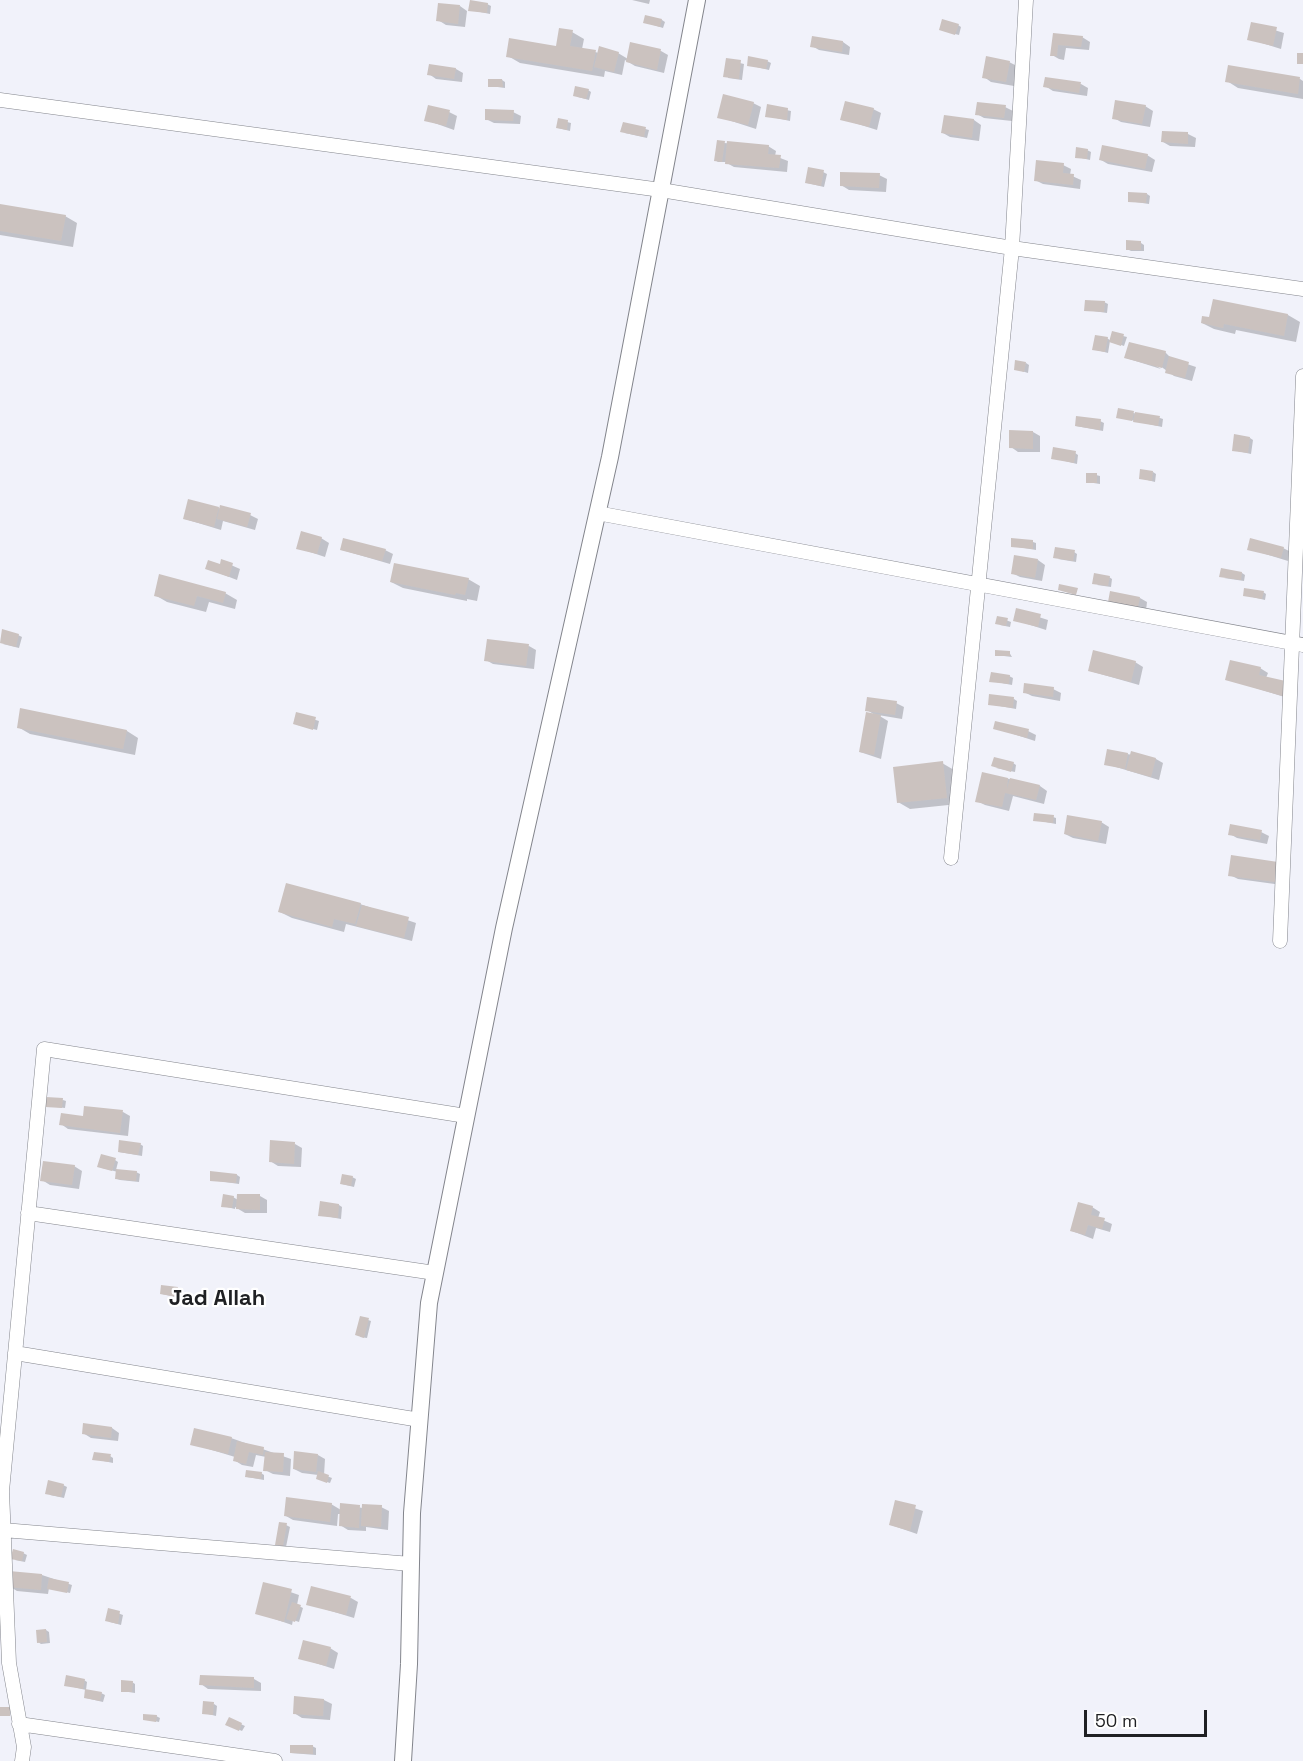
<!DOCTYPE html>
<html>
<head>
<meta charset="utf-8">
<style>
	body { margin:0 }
	#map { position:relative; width:1303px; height:1761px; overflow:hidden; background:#f1f2fa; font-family:"Space Grotesk",sans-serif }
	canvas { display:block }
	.scale { position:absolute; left:1084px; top:1710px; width:123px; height:27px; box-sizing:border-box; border:3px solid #1f2023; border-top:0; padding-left:8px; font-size:18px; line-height:21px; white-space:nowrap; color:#1f2023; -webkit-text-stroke:4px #fff; paint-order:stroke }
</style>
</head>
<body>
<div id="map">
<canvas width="1303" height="1761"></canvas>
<div class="scale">50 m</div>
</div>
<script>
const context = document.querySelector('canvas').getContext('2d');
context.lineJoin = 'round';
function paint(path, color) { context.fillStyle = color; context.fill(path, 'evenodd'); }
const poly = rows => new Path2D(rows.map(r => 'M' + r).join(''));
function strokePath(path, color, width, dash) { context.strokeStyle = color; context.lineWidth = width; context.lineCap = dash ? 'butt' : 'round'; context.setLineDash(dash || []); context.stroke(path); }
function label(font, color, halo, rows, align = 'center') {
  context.font = font + ' "Space Grotesk",sans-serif'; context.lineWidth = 4.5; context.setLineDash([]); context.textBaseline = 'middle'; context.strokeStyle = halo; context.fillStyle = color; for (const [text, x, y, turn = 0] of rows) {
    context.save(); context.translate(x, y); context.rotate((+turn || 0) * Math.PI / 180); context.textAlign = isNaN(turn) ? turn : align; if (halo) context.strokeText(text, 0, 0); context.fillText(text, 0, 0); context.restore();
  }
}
paint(poly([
	[632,0,650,0,649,4],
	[487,4,491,6,490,14,470,10],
	[460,6,467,11,465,27,446,25,438,20],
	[662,20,665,22,663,28,644,22],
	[1252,23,1284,33,1281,49,1249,39],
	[958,25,961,27,959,35,944,31],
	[572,32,584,39,582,49,599,53,618,53,628,59,632,44,661,51,668,55,664,73,635,66,625,60,622,75,605,71,604,77,520,63,508,56,557,48],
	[1054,34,1082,37,1090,42,1089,50,1066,48,1064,60,1059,59,1052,55],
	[843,42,850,47,849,55,819,50,812,46],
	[727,60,744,64,742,80,728,78],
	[767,61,771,63,769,70,748,65],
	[1009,62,1017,66,1014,86,991,82,984,77],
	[1229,67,1300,79,1303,81,1303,99,1238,88,1227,81],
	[456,69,463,73,462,82,436,79,429,74],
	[502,80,505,82,505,88,490,86],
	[1081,84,1088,88,1087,96,1053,91,1045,86],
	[588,90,591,92,589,100,578,97],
	[753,103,761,107,756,129,719,117],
	[768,106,791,111,790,121,767,116],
	[1145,106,1153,111,1150,127,1121,122,1114,118],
	[1005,107,1013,111,1012,121,984,118,977,114],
	[873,109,881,113,877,130,842,119],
	[449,112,457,116,454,130,426,120],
	[513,112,521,116,520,124,494,123,486,119],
	[945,116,974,120,981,125,979,141,950,137,943,133],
	[559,120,571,123,570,131,558,128],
	[624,123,649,130,647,138,625,133],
	[1188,134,1196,138,1195,147,1170,146,1163,142],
	[724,143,768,146,776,151,775,156,788,161,787,172,734,167,725,162,718,162,715,160],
	[1087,150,1091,152,1090,160,1077,157],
	[1147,155,1155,160,1152,172,1108,164,1101,160],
	[1063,165,1071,169,1070,175,1081,180,1080,189,1043,184,1035,180],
	[823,172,827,174,824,187,807,183],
	[879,175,887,179,886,192,849,190,841,185],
	[1147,194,1150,196,1149,204,1129,201],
	[0,205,65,216,77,223,73,247,0,235],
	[1128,242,1141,243,1144,245,1144,251,1131,251,1127,249],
	[1104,302,1108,304,1107,313,1086,310],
	[1288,315,1300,322,1296,342,1236,330,1235,334,1214,329,1202,323],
	[1123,336,1127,337,1124,346,1110,341,1108,353,1093,349,1107,338,1111,341],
	[1165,352,1172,359,1196,367,1192,381,1174,376,1156,363,1155,365,1161,369,1126,358],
	[1026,363,1029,365,1028,373,1015,369],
	[1133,413,1160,418,1163,419,1162,427,1117,417],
	[1100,421,1104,423,1103,431,1076,426],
	[1033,432,1040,436,1040,452,1018,452,1011,447],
	[1250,438,1253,440,1251,454,1233,450],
	[1075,453,1078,455,1077,464,1053,458],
	[1153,472,1156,474,1155,482,1140,478],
	[1096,475,1100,476,1100,484,1087,482],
	[218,508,250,515,258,519,255,530,223,521,221,530,185,519],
	[321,538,329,543,325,557,298,548],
	[1033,542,1036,543,1036,550,1012,546],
	[1283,548,1291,552,1288,561,1249,549],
	[342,550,385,550,393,554,390,564],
	[1074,552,1077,554,1076,562,1058,559],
	[1038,560,1045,565,1042,581,1020,577,1012,573],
	[222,561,240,569,237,580,206,568,221,566],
	[1242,573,1245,575,1244,581,1224,578],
	[1109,577,1112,579,1111,587,1097,585],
	[468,579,480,586,477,601,467,599,467,601,403,588,391,582],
	[1263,592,1266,594,1265,600,1244,595],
	[225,593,237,600,235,609,209,602,206,612,167,602,155,595],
	[1140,598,1147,602,1146,611,1117,605],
	[1017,610,1048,620,1046,630,1015,620],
	[998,617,1011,622,1010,627,1000,625],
	[18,635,22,637,19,648,3,644],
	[529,646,536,650,534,669,493,664,486,660],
	[1009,652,1012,657,996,655],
	[1135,662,1143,667,1139,685,1090,671],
	[1260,668,1268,673,1266,678,1294,700,1227,679],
	[1009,676,1013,678,1012,685,991,681],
	[1053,689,1061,693,1060,701,1032,696,1024,692],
	[1014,699,1017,701,1016,709,989,704],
	[896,703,904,707,902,719,878,715,888,721,881,759,860,752,875,715,867,710],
	[297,714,319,721,317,730,298,725],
	[18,727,127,731,138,738,135,755,30,734],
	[995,728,1028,731,1036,735,1035,741],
	[1127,754,1156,759,1163,763,1159,780,1106,764],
	[942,763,954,770,958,804,910,809,898,802],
	[1013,763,1016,765,1015,772,996,768],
	[983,773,1040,786,1047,791,1044,804,1013,796,1009,811,985,805,977,801],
	[1053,817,1056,818,1056,824,1035,820],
	[1101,822,1109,827,1106,844,1073,838,1065,834],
	[1261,832,1269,836,1267,844,1237,838,1230,834],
	[1277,863,1282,885,1238,879,1230,875],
	[360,904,416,923,412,941,346,924,344,932,292,918,280,912],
	[63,1100,66,1101,65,1108,47,1106],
	[85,1107,123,1112,130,1116,128,1136,68,1129,61,1124,84,1118],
	[140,1144,143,1146,142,1156,119,1152],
	[295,1144,302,1148,301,1167,278,1166,270,1161],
	[115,1160,118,1162,116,1170,136,1172,140,1174,139,1182,120,1180,117,1179,118,1172,102,1168],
	[74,1166,82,1171,79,1189,50,1185,42,1180],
	[237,1175,240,1177,239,1184,211,1180],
	[352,1177,356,1179,354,1187,342,1184],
	[260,1196,267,1200,267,1213,245,1213,235,1207,235,1209,223,1206,233,1197,238,1200],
	[339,1205,342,1207,341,1219,320,1215],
	[1092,1207,1100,1212,1098,1218,1112,1224,1110,1232,1096,1228,1093,1239,1072,1231],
	[178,1289,181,1291,180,1298,162,1294],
	[368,1320,371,1321,367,1338,360,1337],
	[112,1428,119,1433,118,1441,91,1438,83,1433],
	[231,1438,291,1459,290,1476,273,1474,265,1470,266,1457,256,1455,253,1467,242,1465,234,1460,235,1457,192,1444],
	[318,1455,325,1459,324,1475,332,1478,330,1483,321,1480,318,1475,302,1473,294,1469],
	[110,1456,113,1458,113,1463,94,1459],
	[261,1473,264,1475,264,1480,247,1477],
	[63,1485,67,1487,64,1498,50,1495],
	[896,1502,923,1511,917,1534,891,1525],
	[331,1504,341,1510,341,1505,363,1508,381,1507,389,1511,388,1530,366,1527,366,1531,348,1530,340,1525,341,1514,338,1514,337,1526,293,1520,286,1516],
	[286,1525,290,1527,286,1547,276,1544],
	[23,1553,27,1555,25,1562,15,1560],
	[42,1575,72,1585,70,1593,49,1588,48,1594,17,1591,9,1586],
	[264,1583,299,1595,297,1605,303,1608,299,1622,293,1620,292,1625,257,1613],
	[351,1598,358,1602,354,1618,308,1604],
	[109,1610,123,1615,121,1625,110,1622],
	[46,1630,49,1632,50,1643,41,1644,38,1642],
	[330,1648,338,1653,334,1669,300,1658],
	[254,1679,261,1683,261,1691,208,1689,201,1684],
	[84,1680,87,1682,86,1690,65,1685],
	[132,1682,135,1684,135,1693,122,1691],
	[101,1693,105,1695,103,1702,86,1698],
	[296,1698,324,1700,332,1704,330,1720,302,1718,294,1713],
	[214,1704,217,1706,216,1716,204,1713],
	[156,1716,160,1718,159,1722,144,1719],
	[230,1719,245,1726,242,1731,231,1726],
	[312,1746,316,1748,316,1755,291,1753]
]), '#0003');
paint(poly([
	[470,0,488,3,487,13,468,11],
	[438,3,460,5,458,24,436,21],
	[645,15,662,19,660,27,643,23],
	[942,19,959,24,955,35,939,30],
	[1251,22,1277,27,1273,46,1247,40],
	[559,28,573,30,570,46,596,50,592,71,506,57,509,38,556,46],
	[1053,33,1083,36,1081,47,1058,45,1057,56,1050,56],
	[812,36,843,41,842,52,810,47],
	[630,42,661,49,657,70,626,62],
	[599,46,619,52,614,72,594,67],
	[1297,53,1303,53,1303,64,1297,64],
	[748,56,768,60,766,69,747,66],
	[986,56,1010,61,1006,82,982,78],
	[726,58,741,60,739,79,723,77],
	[429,64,456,68,454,79,427,75],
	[1228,65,1300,77,1298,94,1225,82],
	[1045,77,1081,82,1079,93,1043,87],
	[488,79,502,79,503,87,488,87],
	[575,86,589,89,586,99,573,96],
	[723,94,754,102,748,125,717,118],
	[1115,100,1146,105,1142,124,1112,119],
	[845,101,874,108,869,127,840,120],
	[977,102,1006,105,1004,118,975,115],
	[767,104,788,108,787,120,765,117],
	[428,105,450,110,446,126,424,121],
	[485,109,514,110,513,121,485,120],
	[944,115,974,119,972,138,941,133],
	[558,118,568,120,567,130,556,128],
	[623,122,646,127,644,137,620,132],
	[1162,131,1188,132,1188,144,1161,142],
	[717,140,725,141,722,162,714,161],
	[727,141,769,145,768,154,781,155,779,168,725,164],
	[1102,145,1148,154,1145,169,1099,160],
	[1076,147,1088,149,1087,159,1075,158],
	[1036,160,1064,163,1063,173,1074,174,1073,185,1034,181],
	[808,167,824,170,821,186,805,183],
	[840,172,880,173,879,188,840,186],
	[1128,192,1147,193,1146,203,1128,202],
	[0,204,66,215,61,241,0,231],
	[1126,240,1141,241,1141,250,1126,250],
	[1213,299,1288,314,1284,336,1224,324,1223,328,1201,323,1202,316,1209,317],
	[1085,300,1105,301,1104,312,1084,311],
	[1112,331,1124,334,1121,346,1109,342],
	[1095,335,1108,337,1105,352,1092,350],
	[1129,342,1166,351,1162,368,1124,358],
	[1169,356,1189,362,1185,378,1165,373],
	[1015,360,1026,362,1024,372,1014,370],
	[1118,408,1134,411,1132,421,1116,418],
	[1135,412,1160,416,1158,426,1133,422],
	[1076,416,1101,419,1100,430,1075,426],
	[1009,430,1033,431,1033,449,1009,448],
	[1234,434,1250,437,1248,453,1232,451],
	[1053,447,1076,451,1074,463,1051,459],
	[1140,469,1153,471,1152,481,1139,479],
	[1086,473,1097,473,1097,483,1086,483],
	[188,499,219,507,214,527,183,519],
	[220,505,251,513,247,527,217,519],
	[301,531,322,537,317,554,296,549],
	[343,538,386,549,382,561,340,550],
	[1011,538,1033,540,1033,549,1011,547],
	[1250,538,1284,547,1281,558,1247,550],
	[1055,547,1075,550,1073,561,1053,558],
	[1014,555,1038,559,1035,578,1011,574],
	[221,559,233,563,229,577,205,569,208,560,220,564],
	[394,563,469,578,465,595,456,593,455,595,390,582],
	[1221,568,1242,572,1241,580,1219,577],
	[1094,573,1110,576,1108,586,1092,584],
	[159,574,226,592,223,603,197,596,194,606,154,596],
	[1059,584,1078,588,1076,595,1058,590],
	[1244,588,1264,591,1262,599,1243,596],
	[1110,591,1140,597,1138,607,1108,602],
	[1016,608,1041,614,1038,627,1013,621],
	[997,616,1008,618,1006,626,995,624],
	[2,629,19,634,16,647,0,643],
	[487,639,529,644,526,666,484,661],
	[995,650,1010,651,1010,656,995,656],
	[1093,650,1136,661,1131,682,1088,671],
	[1230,660,1261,667,1259,675,1290,682,1286,697,1225,680],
	[991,672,1010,675,1009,684,989,682],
	[1024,683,1054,687,1053,697,1023,693],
	[989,694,1014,697,1013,708,988,705],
	[867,697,897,701,895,715,865,711],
	[20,708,127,730,123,749,17,728],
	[296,712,316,717,313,730,293,724],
	[866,712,881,715,874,755,859,752],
	[995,721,1029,729,1027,738,993,729],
	[1107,749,1128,753,1125,769,1104,765],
	[1131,751,1156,758,1151,777,1126,770],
	[994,757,1014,762,1011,772,991,766],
	[943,761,947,798,897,803,893,767],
	[982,772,1008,778,1007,789,1010,778,1040,785,1036,800,1005,793,1002,807,975,802],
	[1034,813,1054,815,1053,823,1033,821],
	[1067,815,1102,821,1098,841,1064,834],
	[1230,824,1262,830,1260,840,1228,835],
	[1231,855,1278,862,1275,882,1228,876],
	[286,883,361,903,355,924,334,919,332,927,278,912],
	[362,905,409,917,404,938,356,926],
	[46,1097,63,1098,62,1108,45,1107],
	[84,1106,123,1110,120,1133,59,1125,61,1113,83,1116],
	[119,1140,141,1143,138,1155,118,1152],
	[270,1140,295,1142,294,1164,269,1162],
	[101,1154,116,1158,112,1171,97,1167],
	[43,1161,75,1165,72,1185,40,1181],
	[116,1169,137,1171,136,1181,115,1179],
	[210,1171,237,1174,236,1183,210,1181],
	[342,1174,353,1176,351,1186,340,1184],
	[223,1194,234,1196,232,1208,221,1207],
	[237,1194,260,1194,260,1210,236,1209],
	[320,1201,339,1204,338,1218,318,1216],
	[1078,1202,1093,1206,1091,1215,1105,1218,1102,1229,1088,1225,1085,1235,1070,1231],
	[161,1285,178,1287,177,1297,160,1294],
	[360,1316,369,1318,364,1338,355,1335],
	[83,1423,112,1427,111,1438,82,1434],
	[194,1428,232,1437,228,1454,190,1445],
	[237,1441,264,1447,263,1455,249,1452,246,1464,233,1461],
	[294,1451,318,1454,316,1472,293,1469],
	[94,1452,111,1454,109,1462,92,1460],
	[265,1452,284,1453,283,1472,263,1471],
	[246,1470,262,1472,261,1479,245,1477],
	[318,1471,329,1475,327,1483,316,1479],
	[48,1480,64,1484,61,1497,45,1494],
	[286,1497,332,1503,330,1522,284,1516],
	[895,1500,916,1505,910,1531,889,1525],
	[340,1503,360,1505,359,1528,339,1526],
	[362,1504,382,1505,381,1527,361,1526],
	[279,1522,287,1523,283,1546,275,1545],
	[13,1549,24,1552,22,1561,10,1559],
	[9,1571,42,1574,41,1590,7,1587],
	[49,1578,69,1582,67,1593,47,1589],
	[263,1582,292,1589,284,1622,255,1614],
	[311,1586,351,1596,346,1615,306,1605],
	[292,1602,301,1605,295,1622,286,1619],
	[108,1608,120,1611,118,1624,105,1621],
	[46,1629,47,1642,37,1643,36,1630],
	[303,1640,331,1647,326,1666,298,1659],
	[66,1675,85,1679,83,1689,64,1686],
	[200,1675,254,1677,254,1688,199,1685],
	[121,1680,133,1681,132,1692,121,1692],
	[85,1689,102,1692,100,1701,84,1698],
	[294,1696,324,1699,323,1716,293,1714],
	[203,1701,214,1702,213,1715,202,1714],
	[0,1707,10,1707,10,1716,0,1716],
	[143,1714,157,1715,156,1722,143,1720],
	[229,1717,242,1723,239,1731,225,1725],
	[290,1745,313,1745,313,1754,290,1753]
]), '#cbc2bf');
const minor = poly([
	[0,100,661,190,1012,248,1303,289],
	[597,513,1303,645],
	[951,858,1012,248,1026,0],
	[1280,941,1303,376],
	[28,1213,435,1273],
	[15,1353,420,1420],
	[3,1530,411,1564],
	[19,1724,275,1761],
	[22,1761,24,1747,9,1663,2,1491,44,1049,466,1116]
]);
const tertiary = poly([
	[403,1761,409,1664,412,1513,429,1303,504,928,610,457,697,0]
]);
strokePath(minor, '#83858c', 15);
strokePath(tertiary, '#83858c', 18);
strokePath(minor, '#fff', 14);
strokePath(tertiary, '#fff', 16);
label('bold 22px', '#1f2023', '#fff', [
	["Jad Allah",217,1299]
]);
</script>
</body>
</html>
